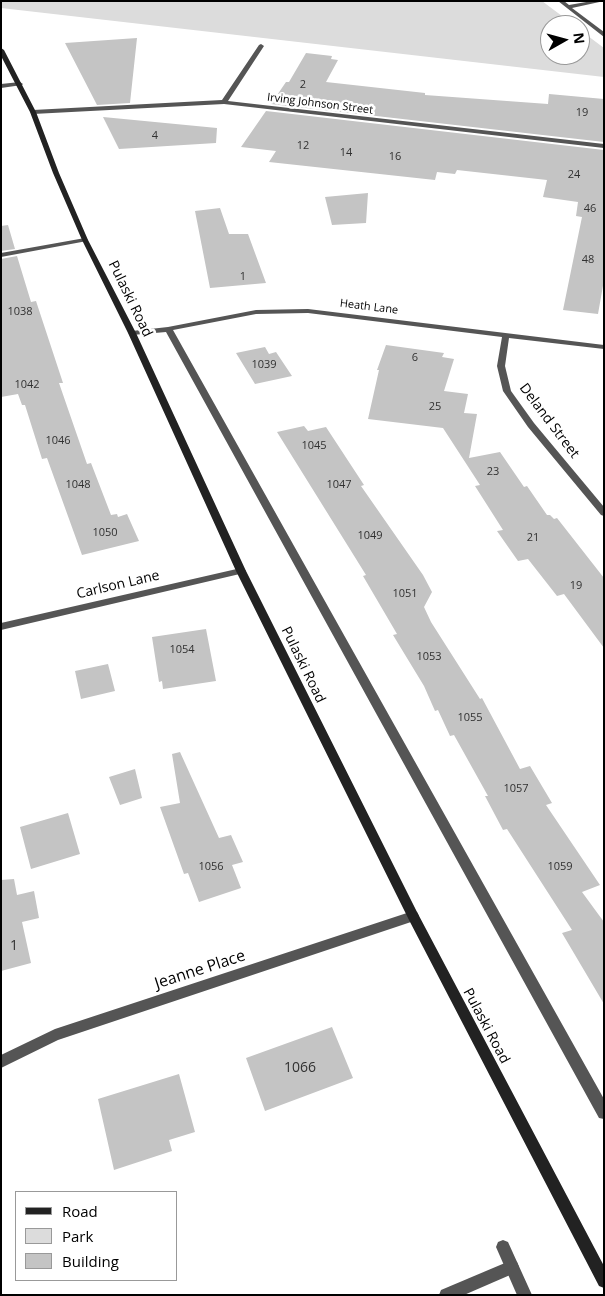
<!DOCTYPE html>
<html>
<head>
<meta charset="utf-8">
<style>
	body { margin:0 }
	#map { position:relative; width:605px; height:1296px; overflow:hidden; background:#fff; font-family:"Open Sans",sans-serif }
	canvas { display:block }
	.frame { position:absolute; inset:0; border:2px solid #000; pointer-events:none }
	.legend { position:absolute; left:15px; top:1191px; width:162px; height:90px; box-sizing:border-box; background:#fff; border:1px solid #999; margin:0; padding:6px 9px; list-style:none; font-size:15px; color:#000 }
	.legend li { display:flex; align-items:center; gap:10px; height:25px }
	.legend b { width:25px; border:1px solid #999 }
	.north { position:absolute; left:540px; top:15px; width:50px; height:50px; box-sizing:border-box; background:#fff; border:1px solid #999; border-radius:50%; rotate:83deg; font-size:14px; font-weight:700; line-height:20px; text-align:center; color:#000 }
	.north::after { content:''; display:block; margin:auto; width:18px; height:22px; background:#000; clip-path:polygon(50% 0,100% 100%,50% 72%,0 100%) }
</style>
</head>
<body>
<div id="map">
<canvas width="605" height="1296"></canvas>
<div class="frame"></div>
<ul class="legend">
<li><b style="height:6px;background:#222"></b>Road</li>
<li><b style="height:14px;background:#dcdcdc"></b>Park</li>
<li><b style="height:14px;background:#c4c4c4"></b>Building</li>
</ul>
<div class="north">N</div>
</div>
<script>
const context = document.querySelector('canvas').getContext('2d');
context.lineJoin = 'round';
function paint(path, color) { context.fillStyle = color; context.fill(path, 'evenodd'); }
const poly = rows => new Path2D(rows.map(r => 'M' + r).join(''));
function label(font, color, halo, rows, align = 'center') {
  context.font = font + ' "Open Sans",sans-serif'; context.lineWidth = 5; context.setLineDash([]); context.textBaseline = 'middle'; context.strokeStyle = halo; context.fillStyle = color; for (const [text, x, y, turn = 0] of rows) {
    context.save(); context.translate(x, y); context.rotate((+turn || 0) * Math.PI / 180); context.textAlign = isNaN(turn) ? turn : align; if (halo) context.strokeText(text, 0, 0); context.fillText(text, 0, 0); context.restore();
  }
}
paint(poly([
	[1,1,542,1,574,25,550,25,550,55,580,55,580,30,604,48,604,77,1,8]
]), '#dcdcdc');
paint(poly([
	[137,38,130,103,97,105,65,43],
	[306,53,332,56,331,59,338,60,326,82,425,93,425,95,548,104,549,94,604,99,604,142,271,104,286,82,289,82],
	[266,111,604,150,604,280,598,314,563,310,582,217,576,216,578,202,543,197,547,180,457,170,455,174,437,172,435,180,269,162,276,151,241,147],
	[103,117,217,128,216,143,119,149],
	[368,193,366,223,332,225,325,197],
	[220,208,229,234,248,234,266,283,210,288,195,211],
	[8,225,15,249,1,251,1,226],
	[17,256,31,302,36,301,63,383,59,383,87,464,91,463,111,515,117,514,118,517,127,514,139,541,82,555,47,458,42,459,25,405,22,405,18,394,1,397,1,259],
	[386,345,444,353,442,357,454,359,444,391,468,394,464,413,477,414,469,458,500,452,524,487,527,486,547,515,550,515,554,519,557,518,604,578,604,648,564,594,557,596,528,559,518,561,497,531,503,530,475,486,480,485,443,428,368,419,379,370,377,370],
	[265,347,269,354,276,352,292,376,255,384,236,353],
	[304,426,308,431,326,427,364,485,361,486,423,575,432,592,424,607,431,622,480,699,482,698,520,769,530,766,552,803,546,805,600,885,582,892,604,922,604,1004,562,933,572,930,507,829,503,830,485,796,488,796,454,735,450,736,438,710,435,711,424,686,393,635,397,634,363,576,366,575,277,432],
	[206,629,216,681,163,689,162,681,159,682,152,637],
	[108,664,115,691,81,699,75,671],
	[180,752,219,838,231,835,243,862,232,865,241,888,199,902,188,873,184,874,160,807,180,803,172,754],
	[135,769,142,798,120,805,109,777],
	[68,813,80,854,31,869,20,827],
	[14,879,17,895,34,891,39,918,22,922,31,963,1,971,1,880],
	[332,1027,353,1078,265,1111,246,1058],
	[179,1074,195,1132,169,1140,172,1151,114,1170,98,1099]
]), '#c4c4c4');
paint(poly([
	[512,1260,517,1262,519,1267,517,1272,464,1295,439,1295,441,1290,512,1260]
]), '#555');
paint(poly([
	[558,1,564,1,569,5,592,1,604,1,572,8,604,32,604,37,558,1],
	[261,44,264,46,228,101,604,144,604,148,224,104,33,114,30,112,33,110,222,100,259,45,261,44],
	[20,82,23,84,22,85,1,88,1,84,20,82],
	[85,238,88,240,87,241,1,257,1,253,85,238],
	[308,309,604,345,604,349,509,338,505,366,511,391,534,423,604,507,604,516,601,515,528,427,503,391,497,366,502,337,308,313,256,314,173,330,604,1099,604,1119,599,1118,166,332,132,335,128,333,132,331,168,327,256,310,308,309],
	[241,568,244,569,246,571,244,573,1,630,1,623,241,568],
	[413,911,417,912,419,916,417,920,58,1040,1,1068,1,1055,55,1029,413,911],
	[503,1240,508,1242,532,1295,517,1295,496,1247,498,1242,503,1240]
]), '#555');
paint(poly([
	[1,48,4,50,36,112,59,173,88,240,136,333,246,571,417,912,604,1266,604,1288,599,1286,409,920,236,571,128,333,82,240,53,173,30,112,1,56,1,48]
]), '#222');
label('11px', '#313131', null, [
	["2",303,85],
	["19",582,113],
	["4",155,136],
	["12",303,146],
	["14",346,153],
	["16",395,157],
	["24",574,175],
	["46",590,209],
	["48",588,260],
	["1",243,277],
	["1038",20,312],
	["6",415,358],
	["1039",264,365],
	["1042",27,385],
	["25",435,407],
	["1046",58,441],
	["1045",314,446],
	["23",493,472],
	["1048",78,485],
	["1047",339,485],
	["1050",105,533],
	["1049",370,536],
	["21",533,538],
	["19",576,586],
	["1051",405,594],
	["1054",182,650],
	["1053",429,657],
	["1055",470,718],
	["1057",516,789],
	["1056",211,867],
	["1059",560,867]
]);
label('11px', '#000', '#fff', [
	["Irving Johnson Street",320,104,7],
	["Heath Lane",369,307,7]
]);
label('14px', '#000', '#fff', [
	["Pulaski Road",130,299,64],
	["Deland Street",549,421,53],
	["Carlson Lane",118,585,-13],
	["Pulaski Road",303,665,64],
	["Pulaski Road",486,1026,62]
]);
label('14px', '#313131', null, [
	["1",14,946],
	["1066",300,1068]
]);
label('16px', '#000', '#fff', [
	["Jeanne Place",200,970,-18]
]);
</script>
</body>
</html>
